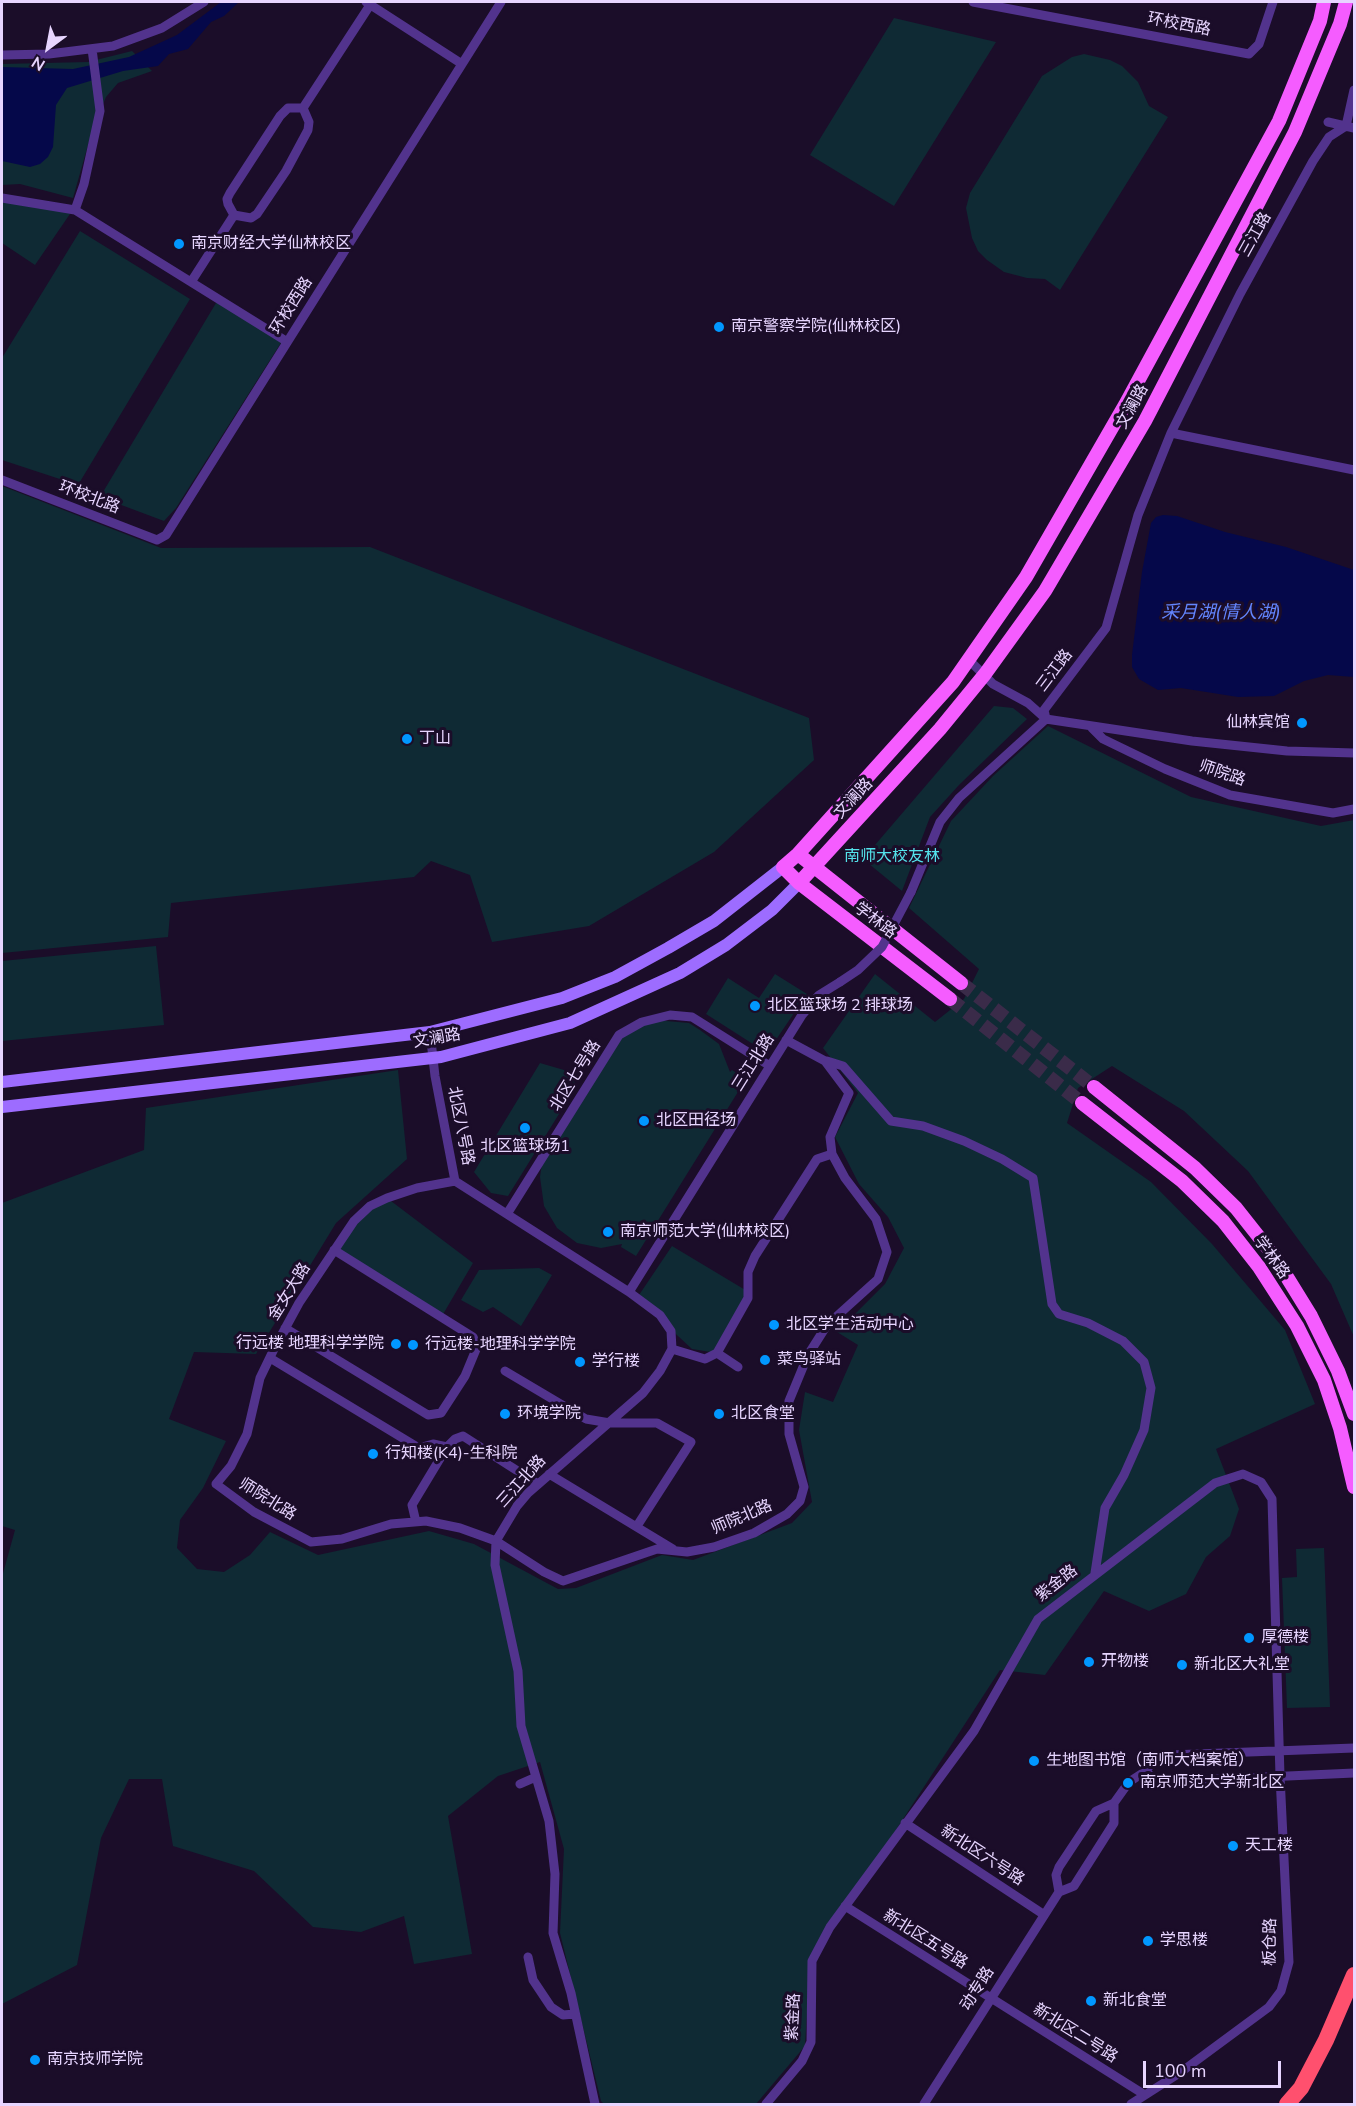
<!DOCTYPE html>
<html>
<head>
<meta charset="utf-8">
<style>
	body { margin:0 }
	#map { position:relative; width:1356px; height:2106px; overflow:hidden; background:#1b0d29; font-family:"Nunito Sans",sans-serif }
	canvas { display:block }
	.frame { position:absolute; inset:0; border:3px solid #e7d5ff; pointer-events:none }
	.north { position:absolute; left:18px; top:18px; width:60px; height:60px; -webkit-text-stroke:4px #1b0d29; paint-order:stroke; rotate:212deg; font-size:16px; font-weight:700; line-height:24px; text-align:center; color:#e7d5ff }
	.north::after { content:''; display:block; margin:auto; width:21px; height:27px; background:#e7d5ff; clip-path:polygon(50% 0,100% 100%,50% 72%,0 100%) }
	.scale { position:absolute; left:1143px; top:2061px; width:138px; height:27px; box-sizing:border-box; border:3px solid #e7d5ff; border-top:0; padding-left:8px; font-size:18px; line-height:21px; white-space:nowrap; color:#e7d5ff; -webkit-text-stroke:4px #1b0d29; paint-order:stroke }
</style>
</head>
<body>
<div id="map">
<canvas width="1356" height="2106"></canvas>
<div class="frame"></div>
<div class="north">N</div>
<div class="scale">100 m</div>
</div>
<script>
const context = document.querySelector('canvas').getContext('2d');
context.lineJoin = 'round';
function paint(path, color) { context.fillStyle = color; context.fill(path, 'evenodd'); }
const poly = rows => new Path2D(rows.map(r => 'M' + r).join(''));
function strokePath(path, color, width, dash) { context.strokeStyle = color; context.lineWidth = width; context.lineCap = dash ? 'butt' : 'round'; context.setLineDash(dash || []); context.stroke(path); }
function label(font, color, halo, rows, align = 'center') {
  context.font = font + ' "Nunito Sans","Noto Sans SC",sans-serif'; context.lineWidth = 6; context.setLineDash([]); context.textBaseline = 'middle'; context.strokeStyle = halo; context.fillStyle = color; for (const [text, x, y, turn = 0] of rows) {
    context.save(); context.translate(x, y); context.rotate((+turn || 0) * Math.PI / 180); context.textAlign = isNaN(turn) ? turn : align; if (halo) context.strokeText(text, 0, 0); context.fillText(text, 0, 0); context.restore();
  }
}
paint(poly([
	[894,18,996,42,894,206,810,155],
	[132,51,152,71,118,83,106,97,92,131,73,198,20,184,2,185,2,64,88,62],
	[1084,54,1110,60,1122,66,1138,82,1149,106,1168,117,1060,290,1045,279,1027,278,1004,272,987,260,978,251,972,238,966,208,970,193,1042,76,1072,57],
	[2,198,72,211,35,265,2,243],
	[80,231,190,299,78,485,2,460,2,358],
	[219,298,284,338,176,508,164,521,100,497],
	[2,486,161,548,370,547,809,718,814,760,714,852,589,926,492,942,470,875,431,861,414,877,171,903,168,937,2,953],
	[994,706,1013,708,1027,719,959,785,930,817,902,891,863,859],
	[1048,726,1191,797,1321,826,1354,820,1354,1337,1331,1284,1248,1171,1184,1111,1112,1066,1078,1088,1067,1123,1151,1182,1212,1244,1285,1330,1315,1404,1216,1449,1239,1509,1230,1536,1206,1557,1186,1594,1149,1611,1104,1591,1045,1675,1000,1670,810,1962,805,2046,756,2104,604,2104,601,2101,560,1933,564,1849,540,1762,498,1776,448,1816,472,1954,414,1964,404,1916,361,1932,313,1927,254,1871,173,1846,162,1779,129,1779,101,1838,77,1965,2,2004,2,1577,15,1530,2,1526,2,1203,144,1150,146,1108,398,1070,407,1159,336,1223,256,1354,194,1352,169,1419,226,1441,203,1488,180,1520,177,1548,197,1569,224,1572,250,1555,270,1532,318,1555,429,1531,474,1544,558,1589,576,1588,662,1555,693,1560,792,1523,812,1502,799,1430,805,1392,833,1402,858,1345,837,1332,885,1284,904,1248,888,1217,859,1184,835,1137,858,1093,823,1048,875,974,935,1022,964,999,979,969,909,908,951,821,993,776],
	[156,946,164,1025,2,1041,2,961],
	[775,974,807,994,767,1053,706,1014,728,978,759,998],
	[655,1020,689,1023,700,1030,719,1044,730,1072,732,1070,746,1079,636,1256,621,1247,622,1244,601,1248,577,1243,557,1228,544,1206,540,1177,542,1163,623,1035],
	[540,1063,564,1070,577,1085,508,1196,491,1193,474,1172],
	[387,1198,473,1263,442,1316,334,1250,354,1221],
	[672,1246,747,1291,717,1353,692,1349,637,1298],
	[539,1268,552,1275,521,1326,493,1307,483,1312,461,1300,479,1270],
	[1324,1548,1330,1707,1287,1708,1282,1578,1297,1577,1296,1549]
]), '#0f2a34');
paint(poly([
	[221,2,239,2,224,16,211,22,188,49,169,54,158,66,123,71,67,88,56,105,53,147,48,157,40,164,30,167,2,161,2,67,73,69,129,57,177,35],
	[1163,515,1177,516,1225,532,1286,547,1354,570,1354,677,1328,675,1304,681,1274,696,1238,697,1181,688,1158,690,1139,679,1132,667,1132,655,1142,572,1151,523,1156,517]
]), '#05084a');
strokePath(poly([
	[961,983,1094,1087],
	[950,999,1082,1103]
]), '#3a2b49', 14, [14, 7]);
strokePath(poly([
	[366,2,462,64],
	[973,2,1249,54,1259,44,1273,2],
	[2,55,49,54,113,46,162,28,204,2],
	[1328,122,1354,128],
	[2,198,75,210,286,341],
	[75,210,84,184,100,111,92,49],
	[234,215,251,218,257,214,286,171,308,130,309,122,303,108],
	[191,282,234,215,228,204,227,199,230,193,280,116,288,108,303,108,372,2],
	[1171,433,1354,470],
	[2,480,157,540,166,535,501,2],
	[969,660,993,684,1028,703,1046,719,1192,741,1287,751,1354,753],
	[1092,728,1103,739,1165,769,1230,795,1333,813,1354,809],
	[911,892,940,822,959,798,1046,719,1044,710,1106,628,1138,515,1171,433,1240,294,1313,161,1329,137,1346,126,1354,90],
	[430,1032,435,1076,455,1181],
	[827,1061,843,1066,891,1121,923,1126,964,1141,1002,1159,1033,1178,1052,1304,1059,1314,1088,1323,1123,1341,1144,1362,1151,1388,1144,1430,1124,1475,1105,1508,1095,1573],
	[455,1181,417,1188,387,1198,370,1206,354,1221,299,1303,274,1349,260,1378,247,1434,231,1466,216,1484,254,1512,311,1542,342,1539,391,1524,426,1521,460,1528,496,1541,544,1572,563,1581,657,1549,687,1552,714,1547,754,1533,787,1514,800,1501,804,1487,789,1434,789,1401,808,1355,827,1325,878,1279,887,1252,876,1219,845,1178,832,1154,830,1137,849,1093,825,1061,786,1040],
	[455,1181,629,1292],
	[507,1214,619,1035,642,1022,670,1015,692,1017,770,1066],
	[285,1328,428,1415,441,1413,465,1376,477,1347,473,1337,334,1250],
	[672,1349,705,1359,717,1353,748,1298,748,1272,755,1256,817,1159,832,1154],
	[717,1353,738,1367],
	[270,1358,419,1448,433,1444,447,1447],
	[505,1371,586,1419,610,1423,657,1423,691,1442,637,1526],
	[549,1474,673,1549],
	[416,1522,412,1505,447,1447,455,1439,463,1436,538,1484],
	[1146,1771,1156,1782,1354,1773],
	[520,1784,536,1777],
	[1114,1803,1129,1782,1146,1771,1153,1761,1170,1755,1354,1748],
	[905,1823,1043,1914],
	[1059,1892,1056,1875,1059,1867,1096,1811,1114,1803],
	[1059,1892,1074,1886,1114,1823,1114,1803],
	[845,1906,1145,2095],
	[528,1957,533,1980,551,2007,563,2015,575,2014],
	[595,2104,571,1993,553,1933,555,1874,549,1821,521,1726,518,1671,495,1565,496,1541,517,1506,528,1493,643,1393,660,1371,672,1349,671,1331,660,1315,629,1292,802,1015,819,995,840,982],
	[766,2104,802,2061,811,2042,812,1961,830,1927,974,1731,1038,1619,1215,1483,1243,1474,1261,1482,1272,1499,1280,1776,1289,1962,1281,1991,1269,2007,1181,2072,1131,2104],
	[924,2104,1059,1892]
]), '#52338d', 9);
strokePath(poly([
	[2,1082,430,1032,562,998,615,977,668,948,714,921,783,867],
	[2,1107,441,1057,570,1023,680,973,726,945,772,910,799,883]
]), '#9d6cff', 12);
strokePath(poly([
	[798,854,961,983],
	[799,883,940,729,985,674,1045,591,1145,421,1295,132,1340,24,1346,2],
	[950,999,799,883,783,867,798,854,953,682,1026,577,1125,405,1279,121,1320,21,1324,2],
	[1094,1087,1195,1168,1236,1208,1274,1256,1311,1316,1338,1371,1354,1414],
	[1082,1103,1182,1181,1223,1221,1259,1267,1297,1326,1324,1380,1340,1428,1354,1487]
]), '#f55cff', 14);
strokePath(poly([
	[1287,2104,1301,2088,1326,2040,1354,1975]
]), '#ff506e', 16);
strokePath(poly([
	[840,982,858,970,882,947,911,892]
]), '#52338d', 9);
for (const [x, y, r, color] of [
	[179,244,6,"#0197ff"],
	[719,327,6,"#0197ff"],
	[1302,723,6,"#0197ff"],
	[407,739,6,"#0197ff"],
	[755,1006,6,"#0197ff"],
	[644,1121,6,"#0197ff"],
	[525,1128,6,"#0197ff"],
	[608,1232,6,"#0197ff"],
	[774,1325,6,"#0197ff"],
	[396,1344,6,"#0197ff"],
	[413,1345,6,"#0197ff"],
	[765,1360,6,"#0197ff"],
	[580,1362,6,"#0197ff"],
	[505,1414,6,"#0197ff"],
	[719,1414,6,"#0197ff"],
	[373,1454,6,"#0197ff"],
	[1249,1638,6,"#0197ff"],
	[1089,1662,6,"#0197ff"],
	[1182,1665,6,"#0197ff"],
	[1034,1761,6,"#0197ff"],
	[1128,1783,6,"#0197ff"],
	[1233,1846,6,"#0197ff"],
	[1148,1941,6,"#0197ff"],
	[1091,2001,6,"#0197ff"],
	[35,2060,6,"#0197ff"]
]) { const dot = new Path2D(); dot.arc(x, y, r, 0, 2 * Math.PI); context.fillStyle = color; context.fill(dot); strokePath(dot, '#1b0d29', 2); }
label('16px', '#e7d5ff', '#1b0d29', [
	["环校西路",1179,25,11],
	["三江路",1256,235,-61],
	["环校西路",292,306,-58],
	["文澜路",1133,407,-61],
	["环校北路",89,498,21],
	["三江路",1055,671,-53],
	["师院路",1222,774,19],
	["文澜路",854,799,-47],
	["学林路",875,921,37],
	["文澜路",437,1039,-10],
	["三江北路",754,1063,-58],
	["北区七号路",576,1076,-58],
	["北区八号路",460,1126,79],
	["学林路",1271,1258,54],
	["金女大路",290,1292,-58],
	["三江北路",522,1482,-48],
	["师院北路",267,1500,32],
	["师院北路",742,1518,-23],
	["紫金路",1057,1584,-38],
	["新北区六号路",982,1856,33],
	["新北区五号路",925,1940,32],
	["板仓路",1271,1942,-89],
	["动专路",978,1989,-58],
	["紫金路",794,2017,-87],
	["新北区二号路",1075,2034,32]
]);
label('16px', '#e7d5ff', '#1b0d29', [
	["南京财经大学仙林校区",191,244],
	["南京警察学院(仙林校区)",731,327],
	["仙林宾馆",1290,723,"right"],
	["丁山",419,739],
	["北区篮球场 2 排球场",767,1006],
	["北区田径场",656,1121],
	["北区篮球场1",525,1147,"center"],
	["南京师范大学(仙林校区)",620,1232],
	["北区学生活动中心",786,1325],
	["行远楼 地理科学学院",384,1344,"right"],
	["行远楼-地理科学学院",425,1345],
	["菜鸟驿站",777,1360],
	["学行楼",592,1362],
	["环境学院",517,1414],
	["北区食堂",731,1414],
	["行知楼(K4)-生科院",385,1454],
	["厚德楼",1261,1638],
	["开物楼",1101,1662],
	["新北区大礼堂",1194,1665],
	["生地图书馆（南师大档案馆）",1046,1761],
	["南京师范大学新北区",1140,1783],
	["天工楼",1245,1846],
	["学思楼",1160,1941],
	["新北食堂",1103,2001],
	["南京技师学院",47,2060]
], 'left');
label('16px', '#54e3ec', '#1b0d29', [
	["南师大校友林",892,857]
]);
label('italic 18px', '#6386ff', '#1b0d29', [
	["采月湖(情人湖)",1221,614]
]);
</script>
</body>
</html>
